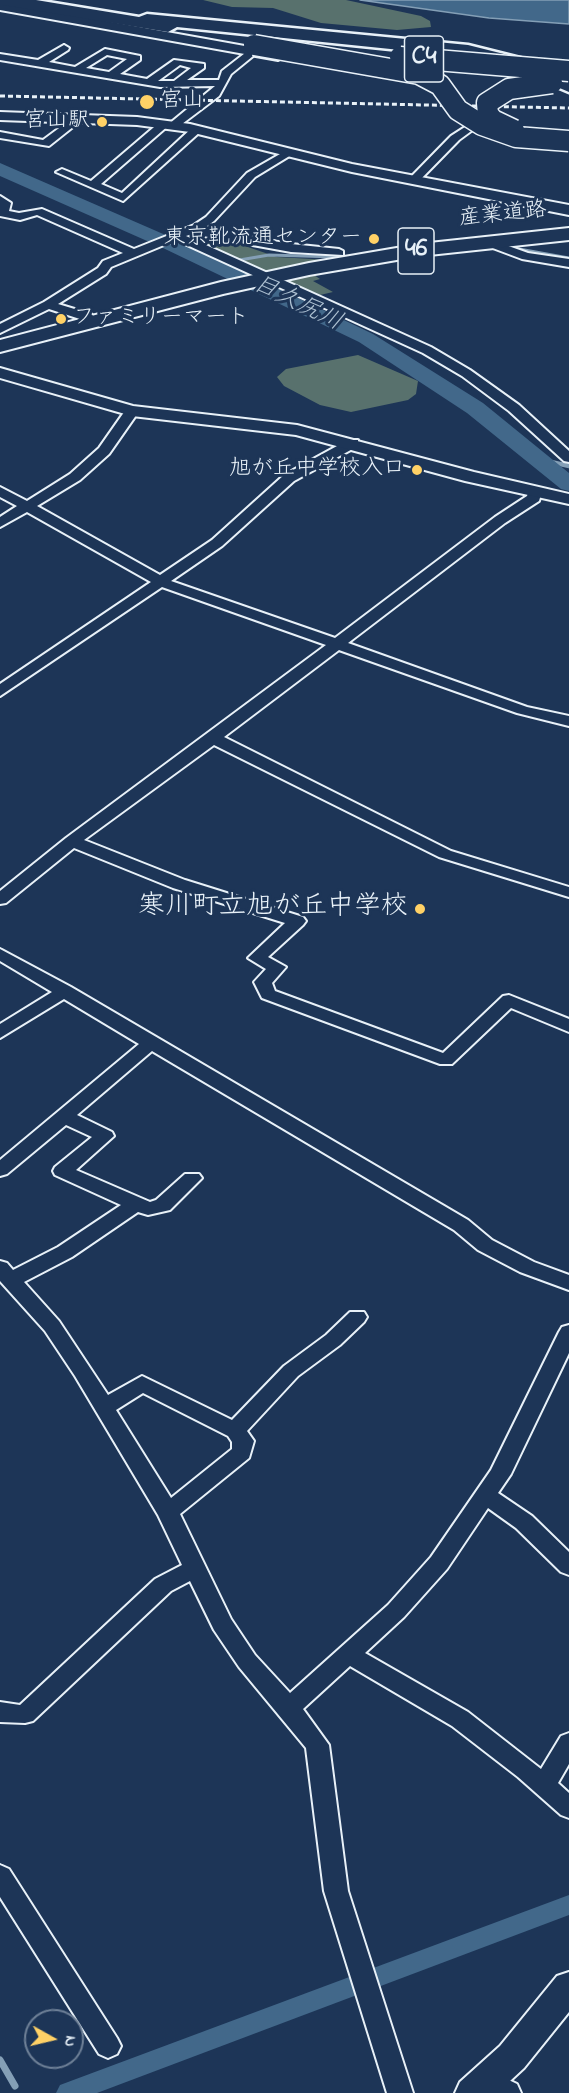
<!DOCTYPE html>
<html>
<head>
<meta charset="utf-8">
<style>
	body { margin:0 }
	#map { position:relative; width:569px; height:2093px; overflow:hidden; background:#1d3557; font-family:"Indie Flower",sans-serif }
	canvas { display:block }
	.north { position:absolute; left:24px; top:2009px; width:60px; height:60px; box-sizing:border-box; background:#1d3557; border:2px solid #6e8097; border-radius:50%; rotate:98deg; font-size:16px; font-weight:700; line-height:24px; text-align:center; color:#e8f1f8 }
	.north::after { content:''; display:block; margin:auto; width:21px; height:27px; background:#ffd166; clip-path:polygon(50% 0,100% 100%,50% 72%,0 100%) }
</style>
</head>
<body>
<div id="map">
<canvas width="569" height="2093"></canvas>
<div class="north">N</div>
</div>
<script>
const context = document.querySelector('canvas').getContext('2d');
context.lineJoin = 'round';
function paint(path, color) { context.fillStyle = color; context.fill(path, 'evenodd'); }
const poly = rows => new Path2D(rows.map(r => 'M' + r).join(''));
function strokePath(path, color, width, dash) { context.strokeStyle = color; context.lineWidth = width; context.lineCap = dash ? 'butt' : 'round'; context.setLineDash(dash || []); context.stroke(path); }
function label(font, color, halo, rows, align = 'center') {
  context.font = font + ' "Indie Flower","Klee One",sans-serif'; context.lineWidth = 6; context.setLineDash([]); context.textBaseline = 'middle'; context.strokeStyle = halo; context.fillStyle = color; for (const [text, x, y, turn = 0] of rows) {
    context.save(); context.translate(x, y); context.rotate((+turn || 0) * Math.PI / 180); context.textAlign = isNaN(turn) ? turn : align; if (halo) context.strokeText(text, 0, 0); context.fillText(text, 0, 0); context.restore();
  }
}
paint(poly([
	[203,0,346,0,421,16,430,21,431,27,397,30,321,23,273,8,232,7],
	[192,232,213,235,277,257,330,260,265,272,183,236],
	[314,275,320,279,313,281,333,292,320,295,286,281],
	[358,355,418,381,416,394,408,400,351,412,320,405,284,386,277,377,286,369]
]), '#58716d');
const water = poly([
	[360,0,569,0,569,24,489,18,360,0]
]);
paint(water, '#42688a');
strokePath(water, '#849fb6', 1.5);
strokePath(poly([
	[519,249,569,258],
	[210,265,269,255,336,257]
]), '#849fb6', 3);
strokePath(poly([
	[538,459,569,466]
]), '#849fb6', 4.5);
strokePath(poly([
	[0,2060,15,2086]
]), '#849fb6', 7);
paint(poly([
	[569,1895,569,1915,97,2093,56,2093,60,2085,569,1895]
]), '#42688a');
paint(poly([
	[0,163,177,240,373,334,483,403,569,473,569,491,561,489,467,413,359,342,163,248,0,176,0,163]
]), '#42688a');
const minor = poly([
	[64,45,69,48,68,50,49,62,75,67,105,49,140,56,140,60,120,74,147,79,174,60,204,64,204,68,187,80,219,80,222,71,249,50,258,52,231,74,219,96,178,127,169,125,101,184,122,193,193,127,201,127,201,131,123,201,56,172,62,169,91,181,160,122,169,124,215,86,160,87,0,60,0,54,38,60,64,45],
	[107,55,127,59,109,72,86,68,107,55],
	[180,65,191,68,174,81,158,81,180,65],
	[74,117,83,119,49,146,0,138,0,132,43,140,74,117],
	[465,127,474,129,459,140,417,183,409,183,409,179,451,136,465,127],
	[287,150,296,152,255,177,214,221,203,229,291,244,339,249,343,251,343,255,291,252,192,234,186,236,431,347,470,370,519,405,569,451,569,462,564,461,509,411,462,376,423,353,176,240,111,267,106,274,58,304,91,314,100,322,98,325,90,325,83,320,49,309,0,333,0,324,44,302,98,268,103,261,123,253,37,215,20,220,0,216,0,196,11,203,9,211,19,213,42,209,134,249,194,225,206,217,247,173,287,150],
	[486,238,528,253,569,259,569,267,522,259,482,244,480,242,486,238],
	[132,407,139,411,109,454,80,480,37,506,160,575,212,540,284,475,348,440,358,440,358,446,294,481,222,546,171,581,335,638,495,517,527,496,530,488,540,488,542,491,539,501,505,523,348,643,527,707,569,716,569,726,517,713,339,650,224,737,451,851,569,887,569,897,439,857,214,745,84,840,185,880,303,917,306,921,303,925,268,957,286,967,272,983,275,991,443,1053,503,996,509,995,569,1019,569,1032,511,1008,452,1064,440,1064,262,998,254,982,266,969,248,958,285,923,173,888,74,848,6,903,0,904,0,891,66,838,326,645,162,587,0,696,0,684,151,582,27,512,0,527,0,517,17,506,0,497,0,487,27,501,70,474,99,448,127,408,132,407],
	[0,949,71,987,468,1220,492,1240,534,1262,569,1275,569,1290,520,1272,478,1250,454,1230,152,1051,77,1115,112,1132,114,1136,76,1170,150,1202,156,1200,185,1174,199,1174,202,1178,170,1210,148,1215,138,1212,72,1257,24,1282,59,1321,108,1395,142,1376,232,1420,284,1366,326,1335,350,1312,364,1312,367,1317,364,1322,340,1345,298,1376,247,1431,254,1441,249,1458,180,1514,231,1619,255,1655,290,1693,388,1605,431,1557,491,1470,559,1332,562,1327,569,1325,569,1353,511,1474,498,1493,532,1516,569,1552,569,1575,561,1572,516,1528,488,1508,447,1569,404,1617,365,1653,468,1712,541,1769,561,1736,569,1733,569,1764,558,1783,569,1793,569,1818,561,1815,518,1777,452,1726,350,1666,303,1709,329,1745,348,1891,413,2093,387,2093,324,1891,306,1748,239,1667,214,1630,190,1581,171,1591,33,1721,25,1723,0,1722,0,1702,20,1705,155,1579,182,1565,158,1515,75,1376,45,1331,0,1281,0,1261,7,1263,13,1270,58,1247,121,1205,55,1175,53,1171,55,1167,92,1137,66,1125,7,1174,0,1176,0,1160,139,1044,64,999,0,1038,0,1024,52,992,0,961,0,949],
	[143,1393,228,1436,232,1442,232,1449,171,1498,116,1410,143,1393],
	[0,1865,9,1869,117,2038,121,2046,117,2054,108,2058,99,2054,0,1897,0,1865],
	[486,2069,517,2084,521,2093,483,2093,477,2089,473,2081,477,2073,486,2069]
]);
const tertiary = poly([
	[0,2,278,52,285,56,278,60,0,10,0,2],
	[0,112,137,117,190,124,352,164,569,205,569,215,352,172,190,132,137,125,0,120,0,112],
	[0,368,133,406,297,425,474,472,569,494,569,504,465,481,296,435,132,416,0,378,0,368],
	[569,1972,569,2012,524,2068,497,2093,455,2093,460,2082,500,2046,557,1976,569,1972]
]);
const primary = poly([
	[569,228,569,240,420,256,309,275,223,294,0,352,0,340,221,282,309,263,420,244,569,228]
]);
const motorway = poly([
	[0,0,36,0,139,17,147,14,468,45,524,59,569,79,569,92,510,67,468,57,177,27,168,32,3,5,0,5,0,0]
]);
strokePath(minor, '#e8f1f8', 4);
strokePath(tertiary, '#e8f1f8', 4);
strokePath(primary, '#e8f1f8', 4);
strokePath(motorway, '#e8f1f8', 5);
paint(minor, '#1d3557');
paint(tertiary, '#1d3557');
paint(primary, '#1d3557');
paint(motorway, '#1d3557');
strokePath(poly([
	[0,96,569,108]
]), '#e8f1f8', 3, [5, 3]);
const motorwayBridge = poly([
	[254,45,419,74,440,85,458,110,482,125,516,137,569,141],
	[400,57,569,71],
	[514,130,493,120,488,114,487,103,509,89,552,83]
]);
strokePath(motorwayBridge, '#e8f1f8', 23, []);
strokePath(motorwayBridge, '#1d3557', 20);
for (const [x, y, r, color] of [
	[147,102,8,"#ffd166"],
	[102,122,6,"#ffd166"],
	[374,239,6,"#ffd166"],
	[61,319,6,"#ffd166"],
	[417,470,6,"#ffd166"],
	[420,909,6,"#ffd166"]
]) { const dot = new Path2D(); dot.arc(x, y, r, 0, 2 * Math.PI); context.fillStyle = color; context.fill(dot); strokePath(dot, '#1d3557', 2); }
label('22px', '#e8f1f8', '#1d3557', [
	["宮山",160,102,"left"],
	["宮山駅",90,122],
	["東京靴流通センター",362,239],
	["ファミリーマート",73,319,"left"],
	["旭が丘中学校入口",405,470]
], 'right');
label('22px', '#e8f1f8', '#1d3557', [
	["産業道路",503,216,-6]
]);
label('italic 24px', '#aec1d2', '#1d3557', [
	["目久尻川",297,305,26]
]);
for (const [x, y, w] of [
	[424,59,39],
	[416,251,36]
]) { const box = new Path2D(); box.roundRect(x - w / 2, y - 23, w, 46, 4.5); context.fillStyle = '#1d3557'; context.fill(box); strokePath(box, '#e8f1f8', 1.5); }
label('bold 26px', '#e8f1f8', null, [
	["C4",424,59],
	["46",416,251]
]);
label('27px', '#e8f1f8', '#1d3557', [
	["寒川町立旭が丘中学校",408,909]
], 'right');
</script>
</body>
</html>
